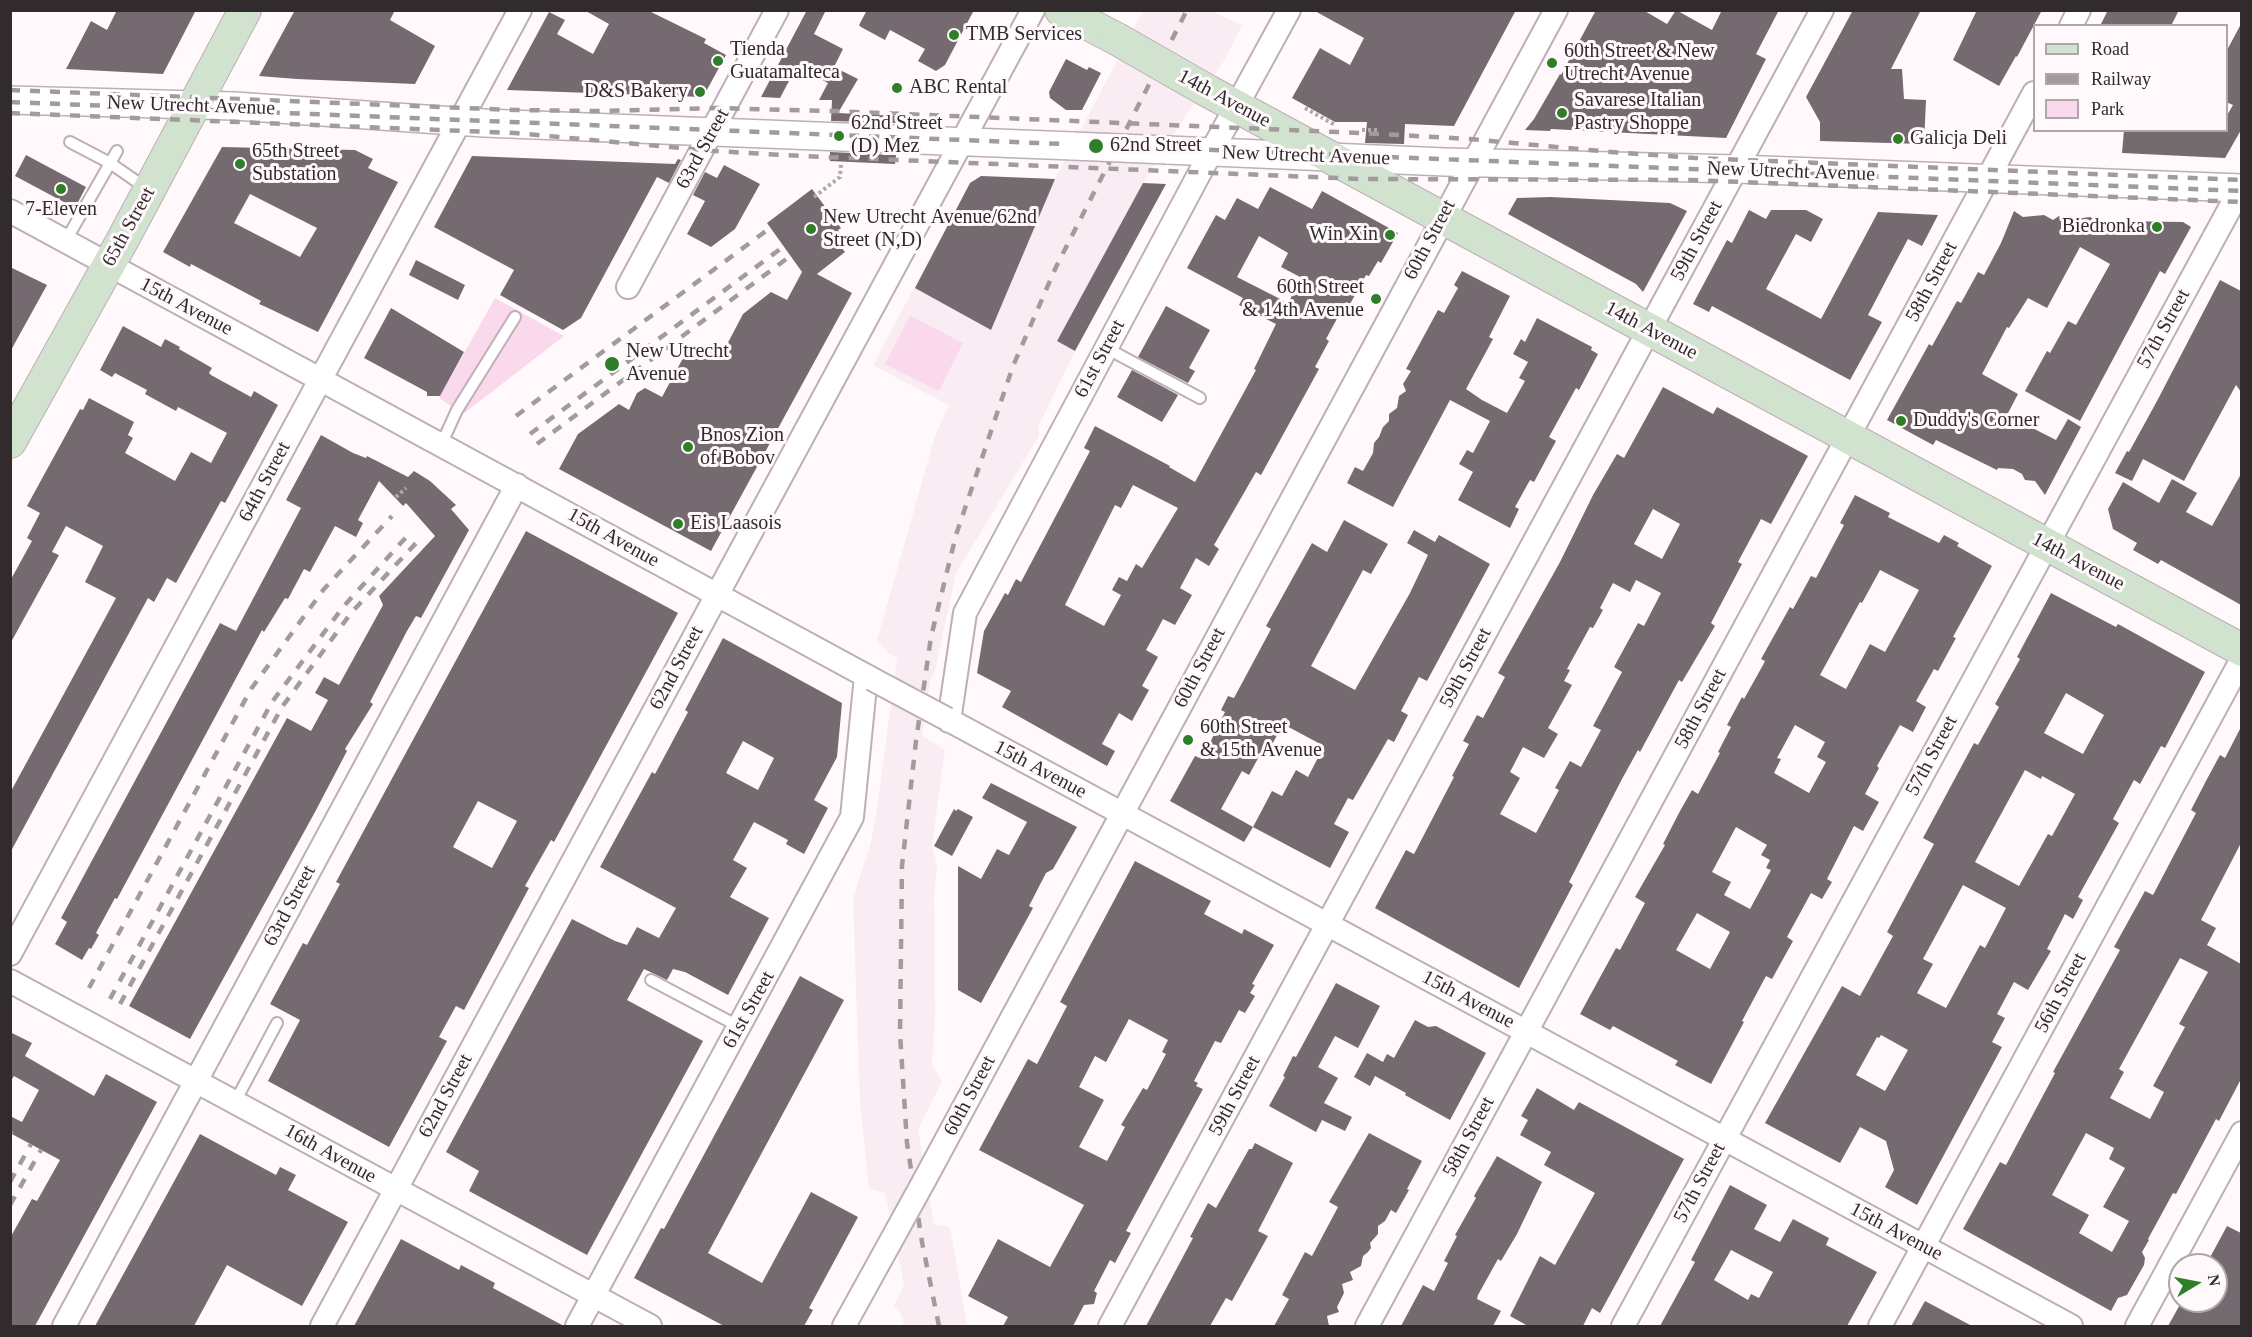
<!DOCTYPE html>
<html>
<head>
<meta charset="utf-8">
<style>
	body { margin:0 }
	#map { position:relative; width:2252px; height:1337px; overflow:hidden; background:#fff9fc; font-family:Georgia,serif }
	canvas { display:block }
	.frame { position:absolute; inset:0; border:12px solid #312b2e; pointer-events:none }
	.legend { position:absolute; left:2033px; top:24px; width:195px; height:108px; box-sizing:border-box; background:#fff9fc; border:2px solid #ada7aa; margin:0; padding:8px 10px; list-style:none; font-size:18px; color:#312b2e }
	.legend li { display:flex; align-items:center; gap:12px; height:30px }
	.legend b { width:30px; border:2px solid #ada7aa }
	.north { position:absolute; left:2168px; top:1253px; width:60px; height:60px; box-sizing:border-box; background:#fff9fc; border:2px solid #ada7aa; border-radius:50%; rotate:80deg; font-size:16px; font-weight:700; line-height:24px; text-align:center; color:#312b2e }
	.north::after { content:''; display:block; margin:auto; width:21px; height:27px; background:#2f7e28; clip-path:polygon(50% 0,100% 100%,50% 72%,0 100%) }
</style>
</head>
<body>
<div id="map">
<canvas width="2252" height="1337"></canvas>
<div class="frame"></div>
<ul class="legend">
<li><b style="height:8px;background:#d1e2cf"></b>Road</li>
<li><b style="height:8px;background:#a19b9e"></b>Railway</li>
<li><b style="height:16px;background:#f9d9eb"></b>Park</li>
</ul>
<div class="north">N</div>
</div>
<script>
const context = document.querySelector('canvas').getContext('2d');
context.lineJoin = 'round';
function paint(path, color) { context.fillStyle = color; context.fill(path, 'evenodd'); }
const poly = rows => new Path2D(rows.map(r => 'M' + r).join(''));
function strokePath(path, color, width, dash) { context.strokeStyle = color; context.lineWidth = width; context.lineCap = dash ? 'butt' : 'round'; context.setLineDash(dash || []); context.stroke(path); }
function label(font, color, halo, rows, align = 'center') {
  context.font = font + ' Georgia,serif'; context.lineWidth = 6; context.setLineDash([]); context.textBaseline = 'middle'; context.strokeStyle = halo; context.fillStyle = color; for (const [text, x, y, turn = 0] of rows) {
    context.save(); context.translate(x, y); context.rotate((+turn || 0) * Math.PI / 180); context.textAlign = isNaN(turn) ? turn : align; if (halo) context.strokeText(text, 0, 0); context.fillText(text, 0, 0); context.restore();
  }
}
paint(poly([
	[1143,11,1210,11,1242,25,1224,61,1184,118,1143,183,1057,340,1075,351,1038,427,1039,436,956,573,934,676,931,677,922,735,945,750,932,845,937,865,934,895,935,1014,932,1065,942,1081,918,1129,934,1225,950,1227,967,1326,904,1326,902,1315,894,1307,904,1284,885,1193,869,1188,860,1103,853,898,871,842,877,809,897,658,889,654,877,640,935,436,949,405,873,365,970,183,981,176,1055,179]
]), '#f9ecf3');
paint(poly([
	[495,298,564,336,463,414,439,398],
	[910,316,963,343,939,391,885,364]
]), '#f9d9eb');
paint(poly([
	[117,10,196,10,163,74,66,69,91,21,107,30],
	[295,10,395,10,390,20,435,46,415,84,297,79,259,76],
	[584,10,647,10,706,39,704,43,726,55,703,97,507,90,549,12,565,20,557,34,593,54,609,24],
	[807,10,826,10,814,34,843,49,834,67,858,79,838,113,898,116,897,123,831,121,832,100,819,100,828,83,797,66,780,98,761,97],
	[867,10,974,10,945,65,936,71,918,61,925,49,890,30,885,40,861,27,859,25],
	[1313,10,1516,10,1454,126,1405,124,1404,144,1365,143,1367,122,1335,122,1292,98,1320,48,1350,65,1364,38],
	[1596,10,1643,10,1667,24,1676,10,1712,30,1722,10,1779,10,1756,54,1766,59,1726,138,1551,129,1550,131,1525,130,1534,119,1560,74,1561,75],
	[1853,10,1921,10,1891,69,1902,69,1904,99,1926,100,1924,144,1820,141,1820,122,1806,97],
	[1977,10,2042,10,2017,57,2016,56,1999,86,1953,60],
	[2108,10,2179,10,2171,26,2100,26],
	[2241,24,2241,130,2225,158,2122,153,2124,130,2226,130,2226,117,2233,105,2226,102,2226,52],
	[1066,59,1087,70,1089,67,1101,73,1082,110,1066,110,1050,98,1049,92],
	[222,147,355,150,373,159,368,168,398,182,318,332,266,307,259,304,261,301,191,264,190,267,163,252],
	[250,194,317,228,300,257,234,223],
	[830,152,896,155,895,164,830,161],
	[26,155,86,187,75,208,15,176],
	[472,156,675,164,678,159,681,160,669,183,657,177,581,318,563,330,500,295,514,270,434,227],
	[724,165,760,184,735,229,711,247,687,234,705,201,693,195,705,172,717,178],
	[981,176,1055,179,991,330,915,288,970,183],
	[1143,183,1166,184,1075,351,1057,341],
	[1270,187,1312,209,1322,191,1398,233,1381,263,1378,261,1369,276,1366,275,1350,304,1346,302,1326,339,1329,341,1315,367,1319,369,1261,475,1256,472,1214,545,1219,549,1209,566,1196,558,1180,588,1192,595,1175,625,1163,619,1155,634,1146,650,1158,657,1142,686,1149,690,1132,721,1119,713,1102,744,1115,751,1107,766,1002,707,1011,691,977,673,984,631,1005,593,1008,595,1016,579,1021,582,1090,451,1084,448,1095,426,1170,466,1169,467,1195,482,1256,370,1254,369,1276,324,1239,305,1243,298,1187,268,1216,215,1225,220,1237,198,1258,209],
	[1259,236,1288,253,1281,267,1302,278,1288,303,1237,277],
	[1133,485,1178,508,1142,568,1136,564,1127,581,1119,577,1112,590,1121,595,1104,626,1065,605,1115,505,1121,508],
	[812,189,841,228,838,230,847,243,841,247,845,252,817,274,852,293,711,551,559,469,578,434,619,404,629,410,637,393,645,388,662,397,682,360,705,345,722,354,743,314,771,292,787,300,802,272,767,223],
	[1551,197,1670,203,1687,211,1643,292,1636,284,1508,214,1517,198],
	[1749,210,1766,219,1771,210,1806,210,1823,219,1811,242,1796,234,1766,289,1821,319,1878,212,1938,215,1922,246,1908,239,1892,269,1868,315,1882,322,1850,380,1712,306,1709,312,1693,304,1727,240,1732,243],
	[2014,211,2023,217,2044,215,2053,220,2059,216,2075,219,2090,217,2110,228,2114,221,2183,222,2191,227,2165,274,2160,271,2080,421,2025,391,2047,351,2050,353,2068,321,2076,325,2110,264,2080,247,2047,308,2028,298,2009,328,2007,327,1982,374,2018,394,2007,415,2056,440,2068,419,2081,427,2045,495,2035,481,2025,480,2022,474,2013,469,1998,468,1997,470,1936,440,1933,445,1887,420,1929,344,1932,346,1957,301,1961,303,1978,272,1984,275,2001,243],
	[416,260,465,285,458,300,409,275],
	[10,267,47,285,10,352],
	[1462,271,1510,296,1489,337,1493,339,1466,389,1482,400,1507,413,1525,381,1519,378,1528,362,1513,354,1521,339,1525,342,1537,318,1592,347,1591,350,1598,354,1579,390,1576,388,1549,437,1556,441,1534,482,1530,480,1515,507,1519,509,1510,528,1458,500,1473,472,1459,464,1467,450,1473,453,1490,421,1450,400,1393,507,1347,483,1355,467,1363,471,1373,453,1374,443,1379,437,1383,427,1389,421,1389,414,1397,408,1399,396,1406,391,1403,384,1411,371,1406,369,1438,310,1444,313,1458,288,1454,285],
	[2220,280,2241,291,2241,392,2236,385,2184,481,2143,459,2132,481,2115,473,2127,451,2129,452,2157,401],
	[1166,306,1210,330,1189,368,1195,371,1188,383,1138,357],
	[391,308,464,352,440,396,427,396,427,392,364,358],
	[123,326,161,347,165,339,180,347,179,349,212,368,209,373,211,375,251,397,254,391,278,405,225,503,221,501,176,583,167,578,154,602,148,598,10,853,10,793,116,598,85,582,103,546,66,526,52,552,59,555,10,644,10,581,32,541,27,538,40,513,27,506,80,409,83,410,89,398,134,422,128,435,133,438,125,453,175,481,191,452,211,463,227,433,178,407,176,411,145,394,147,390,115,373,112,377,100,370],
	[1132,370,1178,395,1162,422,1117,397],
	[1663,387,1713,414,1717,407,1808,456,1771,524,1761,519,1738,562,1742,564,1711,623,1715,626,1682,682,1679,680,1640,752,1638,750,1622,779,1569,882,1573,885,1519,988,1375,908,1406,850,1414,854,1454,777,1452,776,1469,744,1463,741,1477,715,1483,718,1505,677,1498,673,1560,562,1593,495,1617,454,1624,458],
	[1653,509,1680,524,1662,559,1634,544],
	[1636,580,1661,593,1644,626,1638,623,1614,667,1622,672,1593,726,1601,730,1581,767,1570,761,1555,788,1559,790,1536,833,1500,814,1520,778,1510,772,1523,747,1544,758,1558,734,1548,728,1572,685,1564,681,1570,670,1567,669,1590,627,1593,628,1603,610,1600,608,1613,583,1630,592],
	[321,435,353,453,366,458,367,456,408,477,414,471,430,481,456,505,451,509,469,530,421,618,416,616,407,631,370,702,373,704,345,749,347,751,315,812,190,1039,129,1006,287,718,311,731,328,700,315,693,324,677,339,685,383,605,379,596,435,536,406,503,403,506,379,481,358,520,363,523,356,537,335,526,310,572,304,569,288,599,285,598,264,632,262,630,117,899,115,898,96,933,99,935,91,949,89,948,82,960,55,944,67,922,61,918,220,623,236,631,301,508,286,500],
	[2241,474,2241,605,2161,560,2158,564,2133,550,2137,543,2113,529,2108,509,2123,482,2159,503,2172,479,2197,493,2186,512,2212,526],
	[1855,495,1890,513,1888,517,1939,543,1944,535,1959,543,1957,546,1992,566,1953,637,1956,638,1938,671,1934,669,1916,701,1926,707,1913,732,1900,725,1877,766,1879,768,1865,794,1879,802,1863,831,1854,826,1827,879,1832,882,1822,899,1811,893,1787,937,1793,941,1772,979,1766,976,1742,1021,1744,1022,1711,1084,1675,1065,1678,1061,1613,1026,1610,1030,1580,1014,1616,948,1620,950,1645,903,1635,897,1665,845,1663,844,1680,811,1692,790,1698,794,1720,753,1718,752,1731,727,1727,725,1742,697,1744,699,1763,665,1765,661,1761,659,1790,607,1793,609,1811,576,1816,578,1844,525,1840,523],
	[1880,570,1919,590,1885,652,1870,644,1846,689,1820,675,1860,602,1862,603],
	[1795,725,1825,742,1817,757,1826,762,1809,793,1774,773,1781,759,1777,758],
	[1736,827,1767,845,1761,855,1770,860,1766,868,1771,870,1750,909,1724,895,1731,882,1712,872],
	[1697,913,1730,932,1710,969,1676,950],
	[1344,520,1388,544,1371,574,1363,570,1311,666,1355,690,1410,593,1428,555,1407,543,1414,530,1435,542,1439,535,1490,564,1427,681,1419,677,1401,711,1408,715,1394,742,1388,739,1353,800,1348,798,1334,824,1349,832,1330,868,1253,827,1272,791,1282,796,1296,770,1308,777,1324,746,1283,724,1267,754,1262,751,1249,775,1242,771,1221,809,1253,827,1244,842,1170,801,1195,756,1202,759,1225,712,1221,710,1228,696,1234,698,1271,629,1266,626,1312,543,1327,552],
	[526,531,678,613,554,842,551,840,534,870,525,886,529,888,464,1010,456,1006,439,1037,447,1041,389,1147,268,1081,300,1020,270,1004,303,943,307,945,340,884,336,882],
	[478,801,517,821,492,868,453,847],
	[2051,593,2116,627,2118,624,2205,672,2165,748,2161,746,2140,784,2134,780,2113,819,2119,823,2078,897,2083,900,2073,919,2065,914,2047,949,2051,951,2028,990,2014,982,2006,997,1997,1014,2005,1018,1992,1042,2002,1047,1917,1205,1885,1187,1894,1170,1886,1141,1860,1127,1840,1163,1765,1123,1842,986,1860,996,1893,936,1887,932,1934,844,1923,838,1974,743,1978,745,1999,707,1995,704,2020,659,2017,657],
	[2066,693,2104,715,2083,754,2044,733],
	[2025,770,2041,779,2042,776,2075,794,2052,836,2048,834,2019,886,1975,862],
	[1963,885,2006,908,1985,948,1980,945,1946,1008,1917,993,1933,964,1923,959],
	[1881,1035,1908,1050,1885,1091,1856,1075,1877,1037,1879,1038],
	[723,638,842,703,837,757,814,800,828,808,804,854,786,844,788,840,754,822,733,860,747,868,730,897,769,918,728,995,685,972,673,969,667,980,644,969,627,1000,703,1041,587,1255,469,1191,479,1171,446,1152,572,919,615,941,627,945,637,927,659,938,676,908,600,867,652,772,655,774,670,746,688,712,685,710],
	[743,741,774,758,758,790,726,773],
	[2241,727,2241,843,2201,920,2216,928,2207,945,2241,964,2241,1079,2219,1121,2216,1119,2176,1194,2173,1193,2148,1239,2149,1240,2142,1252,2145,1258,2144,1265,2127,1295,2118,1298,2111,1311,1963,1229,2000,1162,2006,1165,2055,1073,2053,1072,2120,950,2114,947,2145,891,2153,895,2196,813,2191,810,2207,779,2220,755,2225,758],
	[2180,958,2208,972,2179,1024,2185,1027,2153,1086,2164,1092,2150,1119,2110,1098,2124,1072,2119,1069],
	[2086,1133,2114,1148,2109,1159,2125,1168,2103,1207,2129,1221,2112,1252,2079,1233,2089,1215,2052,1195],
	[991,783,1077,827,1053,869,1046,873,1029,906,1033,908,981,1003,958,990,958,866,981,879,997,849,1009,855,1027,822,982,798],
	[954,809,956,811,958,809,973,817,952,856,934,846],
	[1135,861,1211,901,1204,914,1242,934,1244,929,1274,945,1252,984,1255,985,1250,993,1255,996,1245,1013,1239,1010,1221,1043,1215,1041,1194,1081,1198,1083,1196,1086,1203,1089,1126,1231,1131,1233,1115,1263,1110,1260,1094,1291,1097,1293,1094,1304,1084,1305,1073,1326,1003,1326,1008,1317,968,1296,998,1239,1050,1267,1084,1205,979,1150,1028,1059,1037,1064,1067,1006,1060,1002],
	[1129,1019,1168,1040,1162,1052,1166,1054,1147,1090,1143,1088,1121,1125,1125,1127,1107,1161,1079,1147,1104,1100,1079,1087,1095,1056,1106,1062],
	[800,976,844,1000,708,1253,762,1283,811,1192,858,1217,809,1308,813,1310,804,1326,724,1326,634,1278,661,1228,664,1229],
	[1336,983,1380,1006,1358,1048,1335,1036,1318,1067,1338,1078,1324,1103,1352,1117,1345,1131,1322,1120,1316,1132,1269,1106,1285,1077,1283,1076,1293,1056,1296,1057],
	[1415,1020,1428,1027,1436,1026,1486,1053,1450,1120,1405,1095,1406,1093,1375,1076,1370,1086,1354,1077,1367,1053,1383,1062,1387,1054,1394,1058],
	[10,1032,32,1043,25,1056,94,1096,106,1074,157,1102,35,1326,10,1326,10,1238,32,1199,37,1201,60,1160,10,1133,10,1116,22,1122,39,1090,14,1076,10,1082],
	[1537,1088,1574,1110,1579,1102,1684,1159,1600,1313,1592,1308,1583,1326,1528,1326,1510,1316,1540,1256,1555,1265,1595,1193,1544,1165,1551,1152,1520,1135,1528,1120,1521,1116],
	[1369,1133,1422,1161,1407,1189,1409,1190,1396,1213,1391,1210,1385,1221,1378,1226,1378,1234,1370,1243,1371,1248,1368,1252,1363,1256,1361,1266,1350,1272,1353,1280,1342,1284,1344,1293,1337,1307,1339,1312,1327,1316,1329,1326,1274,1326,1289,1299,1282,1295,1305,1252,1312,1256,1338,1207,1329,1202],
	[200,1134,276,1175,280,1167,296,1175,288,1190,348,1222,302,1306,227,1265,194,1326,95,1326],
	[1255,1143,1293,1163,1258,1231,1268,1236,1232,1301,1226,1298,1210,1326,1146,1326,1193,1238,1190,1237,1208,1203,1216,1208,1249,1149,1252,1149],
	[1497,1156,1542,1182,1517,1234,1501,1261,1498,1259,1478,1295,1477,1299,1501,1311,1493,1326,1401,1326,1423,1285,1434,1291,1448,1263,1444,1261,1457,1236,1455,1235,1476,1198,1474,1196],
	[1730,1185,1767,1205,1754,1229,1780,1242,1793,1219,1829,1238,1826,1245,1877,1272,1847,1326,1660,1326,1695,1262,1691,1260],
	[1731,1250,1773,1272,1759,1298,1751,1294,1748,1300,1714,1280],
	[2227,1226,2241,1233,2241,1326,2168,1326,2182,1301,2216,1301,2216,1265,2207,1263],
	[401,1239,459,1270,461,1265,495,1283,493,1288,564,1326,354,1326],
	[1925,1301,1940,1309,1972,1326,1911,1326]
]), '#766a71');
const service = poly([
	[70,142,110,163,146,188],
	[65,242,117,151],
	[1106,348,1200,398],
	[441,445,457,410,515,317],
	[651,980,740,1027],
	[235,1102,277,1023]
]);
const minor = poly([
	[2071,26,2079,10],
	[10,211,872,679],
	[628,287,777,10],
	[947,719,2071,1326],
	[949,721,965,613,1197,178,1289,10],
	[10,954,520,10],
	[10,981,650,1326],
	[924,1181,1556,10],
	[64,1326,517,485],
	[322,1326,1033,10],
	[577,1326,852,817,866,676],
	[844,1326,897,1230],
	[1110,1326,1822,10],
	[1367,1326,2034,93],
	[1623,1326,2242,186],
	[1880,1326,2242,659],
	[2137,1326,2242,1133]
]);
const tertiary = poly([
	[10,100,234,106,484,123,1073,146],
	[1167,150,1445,162,1736,169,2242,188]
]);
const secondary = poly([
	[1061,10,1117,39],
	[1206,90,2242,650],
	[10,442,122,241,245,10]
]);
strokePath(service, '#bdafb7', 14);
strokePath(minor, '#bdafb7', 26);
strokePath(tertiary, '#bdafb7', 30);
strokePath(secondary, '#bdafb7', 34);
strokePath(poly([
	[1305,108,1335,125],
	[1362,130,1378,130],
	[814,197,840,177,841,164],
	[396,497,406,488]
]), '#afa9ac', 4, [3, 3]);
strokePath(service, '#fff', 10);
strokePath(minor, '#fff', 22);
strokePath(tertiary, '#fff', 27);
strokePath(secondary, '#d1e2cf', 32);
strokePath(poly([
	[10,90,515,110,596,111,715,108,832,111,1362,133,1470,139,1611,152,1695,158,2242,180],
	[10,102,2242,191],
	[10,113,515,133,714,151,801,156,1361,179,1692,180,2242,202],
	[516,416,770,228],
	[530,434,783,247],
	[537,444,789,257],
	[89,988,251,689,324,589,392,516],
	[110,999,272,702,343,607,409,534],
	[120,1004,282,707,351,613,417,542],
	[10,1134,12,1131],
	[10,1182,31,1144],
	[10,1205,41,1150],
	[939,1326,922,1242,907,1143,900,1033,902,866,916,741,931,637,956,535,1013,366,1056,267,1187,10]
]), '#a19b9e', 4.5, [10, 10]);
const minorBridge = poly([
	[872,679,947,719],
	[897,1230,924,1181]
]);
const tertiaryBridge = poly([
	[1073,146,1167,150]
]);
const secondaryBridge = poly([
	[1117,39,1206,90]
]);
strokePath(minorBridge, '#bdafb7', 26, []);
strokePath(tertiaryBridge, '#bdafb7', 30, []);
strokePath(secondaryBridge, '#bdafb7', 34, []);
strokePath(minorBridge, '#fff', 22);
strokePath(tertiaryBridge, '#fff', 27);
strokePath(secondaryBridge, '#d1e2cf', 32);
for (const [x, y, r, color] of [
	[954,35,6,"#2f7e28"],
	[718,61,6,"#2f7e28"],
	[1552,63,6,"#2f7e28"],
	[897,88,6,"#2f7e28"],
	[700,92,6,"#2f7e28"],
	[1562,113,6,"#2f7e28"],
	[839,136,6,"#2f7e28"],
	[1898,139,6,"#2f7e28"],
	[1096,146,8,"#2f7e28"],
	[240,164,6,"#2f7e28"],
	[61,189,6,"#2f7e28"],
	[2157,227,6,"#2f7e28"],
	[811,229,6,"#2f7e28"],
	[1390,235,6,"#2f7e28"],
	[1376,299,6,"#2f7e28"],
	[612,364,8,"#2f7e28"],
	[1901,421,6,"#2f7e28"],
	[688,447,6,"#2f7e28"],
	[678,524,6,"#2f7e28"],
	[1188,740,6,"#2f7e28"]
]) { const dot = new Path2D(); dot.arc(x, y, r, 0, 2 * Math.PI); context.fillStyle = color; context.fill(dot); strokePath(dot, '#fff9fc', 2); }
label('20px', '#312b2e', '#fff9fc', [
	["TMB Services",966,35],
	["Tienda",730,50],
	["Guatamalteca",730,73],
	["60th Street & New",1564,52],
	["Utrecht Avenue",1564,75],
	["ABC Rental",909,88],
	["D&S Bakery",688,92,"right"],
	["Savarese Italian",1574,101],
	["Pastry Shoppe",1574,124],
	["62nd Street",851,124],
	["(D) Mez",851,147],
	["Galicja Deli",1910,139],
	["62nd Street",1110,146],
	["65th Street",252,152],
	["Substation",252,175],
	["7-Eleven",61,210,"center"],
	["New Utrecht Avenue/62nd",823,218],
	["Street (N,D)",823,241],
	["Biedronka",2145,227,"right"],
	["Win Xin",1378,235,"right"],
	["60th Street",1364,288,"right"],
	["& 14th Avenue",1364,311,"right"],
	["New Utrecht",626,352],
	["Avenue",626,375],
	["Duddy's Corner",1913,421],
	["Bnos Zion",700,436],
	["of Bobov",700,459],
	["Eis Laasois",690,524],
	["60th Street",1200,728],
	["& 15th Avenue",1200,751]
], 'left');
label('20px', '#312b2e', '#fff9fc', [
	["14th Avenue",1224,99,28],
	["New Utrecht Avenue",191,106,2],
	["63rd Street",703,149,-61],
	["New Utrecht Avenue",1306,156,2],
	["New Utrecht Avenue",1791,172,2],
	["65th Street",129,227,-61],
	["60th Street",1430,240,-62],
	["59th Street",1697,241,-62],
	["58th Street",1932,282,-62],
	["15th Avenue",186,307,28],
	["57th Street",2164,329,-61],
	["14th Avenue",1651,331,28],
	["61st Street",1100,359,-62],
	["64th Street",265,482,-62],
	["15th Avenue",613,538,29],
	["14th Avenue",2078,562,28],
	["62nd Street",677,668,-62],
	["60th Street",1200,668,-62],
	["59th Street",1466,668,-62],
	["58th Street",1701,709,-62],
	["57th Street",1932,756,-62],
	["15th Avenue",1040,770,28],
	["63rd Street",290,906,-62],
	["56th Street",2061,993,-62],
	["15th Avenue",1468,1000,28],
	["61st Street",749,1010,-61],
	["62nd Street",446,1096,-62],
	["60th Street",970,1096,-62],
	["59th Street",1235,1096,-62],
	["58th Street",1469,1137,-62],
	["16th Avenue",330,1154,29],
	["57th Street",1700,1183,-62],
	["15th Avenue",1896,1232,28]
]);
</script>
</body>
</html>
